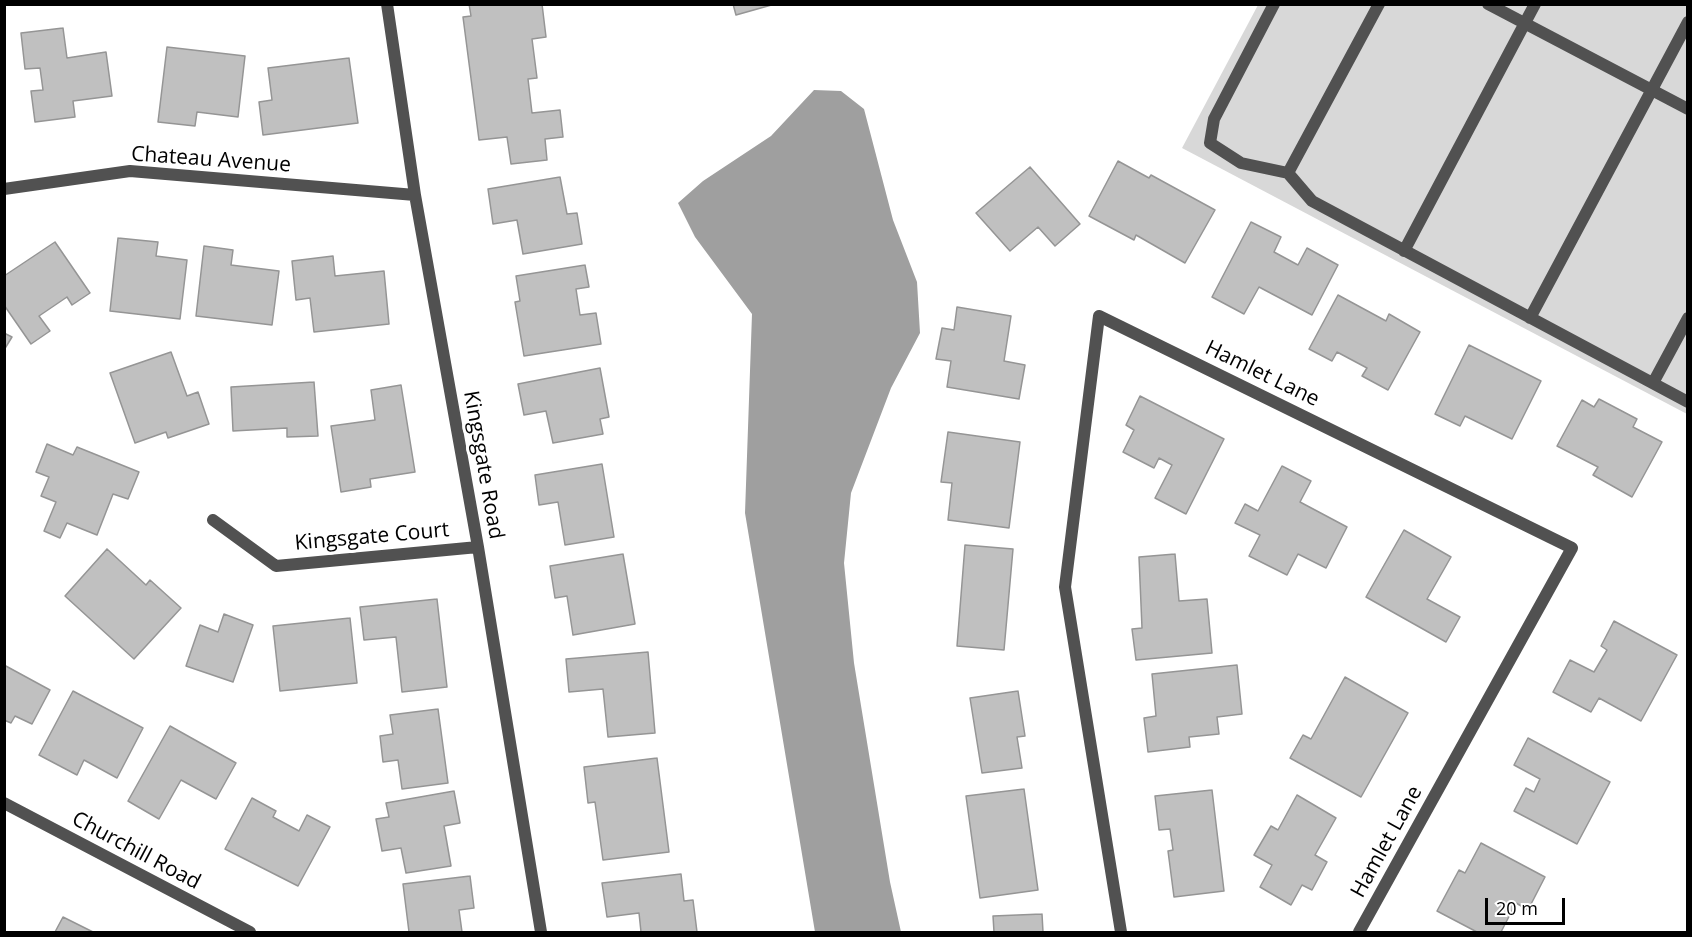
<!DOCTYPE html>
<html>
<head>
<meta charset="utf-8">
<style>
	body { margin:0 }
	#map { position:relative; width:1692px; height:937px; overflow:hidden; background:#fff; font-family:"Open Sans",sans-serif }
	canvas { display:block }
	.frame { position:absolute; inset:0; border:6px solid #000; pointer-events:none }
	.scale { position:absolute; left:1485px; top:898px; width:80px; height:27px; box-sizing:border-box; border:3px solid #000; border-top:0; padding-left:8px; font-size:18px; line-height:21px; white-space:nowrap; color:#000; -webkit-text-stroke:4px #fff; paint-order:stroke }
</style>
</head>
<body>
<div id="map">
<canvas width="1692" height="937"></canvas>
<div class="frame"></div>
<div class="scale">20 m</div>
</div>
<script>
const context = document.querySelector('canvas').getContext('2d');
context.lineJoin = 'round';
function paint(path, color) { context.fillStyle = color; context.fill(path, 'evenodd'); }
const poly = rows => new Path2D(rows.map(r => 'M' + r).join(''));
function strokePath(path, color, width, dash) { context.strokeStyle = color; context.lineWidth = width; context.lineCap = dash ? 'butt' : 'round'; context.setLineDash(dash || []); context.stroke(path); }
function label(font, color, halo, rows, align = 'center') {
  context.font = font + ' "Open Sans",sans-serif'; context.lineWidth = 6; context.setLineDash([]); context.textBaseline = 'middle'; context.strokeStyle = halo; context.fillStyle = color; for (const [text, x, y, turn = 0] of rows) {
    context.save(); context.translate(x, y); context.rotate((+turn || 0) * Math.PI / 180); context.textAlign = isNaN(turn) ? turn : align; if (halo) context.strokeText(text, 0, 0); context.fillText(text, 0, 0); context.restore();
  }
}
paint(poly([
	[1258,5,1687,5,1687,414,1182,148]
]), '#d8d8d8');
paint(poly([
	[814,90,841,91,864,109,893,220,917,282,920,333,891,388,851,493,844,563,854,663,890,882,901,932,815,932,745,513,752,314,695,237,678,203,703,181,771,136]
]), '#9f9f9f');
const building = poly([
	[469,4,542,4,546,37,532,39,537,78,528,79,532,113,560,110,563,137,545,139,547,160,511,164,507,137,479,140,463,17,471,16,469,4],
	[733,4,775,4,736,15,733,4],
	[63,28,67,58,106,52,112,96,73,101,75,117,35,122,31,91,43,90,40,68,25,69,21,33,63,28],
	[167,47,245,56,238,117,197,112,195,126,158,122,167,47],
	[349,58,358,123,263,135,259,102,272,100,268,68,349,58],
	[1118,161,1149,178,1151,175,1215,210,1185,263,1136,235,1134,240,1089,216,1118,161],
	[1030,167,1080,224,1055,246,1038,227,1010,251,976,213,1030,167],
	[560,177,567,214,577,213,582,244,523,254,517,220,493,224,488,189,560,177],
	[1251,222,1281,237,1274,252,1298,265,1307,248,1338,265,1312,315,1259,287,1244,314,1212,297,1251,222],
	[118,238,158,242,156,256,187,260,180,319,110,311,118,238],
	[55,242,90,293,72,305,67,297,39,316,50,331,31,344,4,305,4,276,55,242],
	[204,246,233,250,231,265,279,271,272,325,196,316,204,246],
	[333,256,335,276,384,271,389,324,314,332,310,298,296,300,292,261,333,256],
	[585,265,589,287,576,289,580,315,596,313,601,344,524,356,515,302,520,301,516,276,585,265],
	[1338,295,1386,321,1389,314,1420,332,1388,390,1362,376,1367,368,1337,352,1332,361,1309,349,1338,295],
	[957,307,1011,316,1004,361,1025,365,1019,399,947,387,951,361,936,359,942,328,954,330,957,307],
	[4,333,12,337,4,350,4,333],
	[1469,345,1541,381,1512,439,1465,416,1460,426,1435,414,1469,345],
	[171,352,187,396,198,392,209,424,168,438,166,432,135,443,110,373,171,352],
	[600,368,609,417,600,419,603,434,553,443,546,411,524,415,518,384,600,368],
	[314,382,318,436,287,437,287,428,233,431,231,387,314,382],
	[401,385,415,472,370,479,371,487,341,492,331,426,375,420,371,390,401,385],
	[1140,396,1224,439,1186,514,1155,498,1172,465,1159,458,1154,468,1123,452,1134,430,1126,425,1140,396],
	[1599,399,1637,419,1633,427,1662,442,1632,497,1593,475,1598,467,1557,446,1582,400,1594,407,1599,399],
	[948,432,1020,442,1009,528,948,520,952,483,941,482,948,432],
	[47,444,73,455,77,447,139,472,128,499,113,494,97,535,67,523,60,538,44,531,56,502,41,496,49,477,36,472,47,444],
	[602,464,614,537,565,545,558,502,539,505,535,475,602,464],
	[1282,466,1311,481,1300,502,1347,527,1326,568,1298,554,1287,575,1249,556,1260,535,1235,523,1245,504,1258,511,1282,466],
	[1404,530,1451,557,1427,599,1460,617,1446,642,1366,597,1404,530],
	[965,545,1013,549,1004,650,957,646,965,545],
	[107,549,146,585,150,580,181,608,134,659,65,596,107,549],
	[623,554,635,624,573,635,567,596,555,598,550,566,623,554],
	[1175,554,1179,601,1207,599,1212,653,1136,660,1132,629,1142,628,1139,557,1175,554],
	[437,599,447,687,402,692,396,637,364,640,360,607,437,599],
	[224,614,253,625,233,682,186,666,200,625,218,632,224,614],
	[350,618,357,683,280,691,273,626,350,618],
	[1614,621,1677,655,1641,721,1599,698,1591,712,1553,692,1570,660,1594,672,1607,650,1601,646,1614,621],
	[648,652,655,733,608,737,603,689,569,692,566,659,648,652],
	[4,665,50,690,32,724,15,716,11,723,4,720,4,665],
	[1237,665,1242,714,1217,717,1219,734,1189,737,1190,747,1148,752,1144,718,1156,716,1152,674,1237,665],
	[1345,677,1408,713,1361,797,1290,758,1303,735,1311,739,1345,677],
	[73,691,143,728,117,778,84,760,77,775,39,755,73,691],
	[1018,691,1025,736,1017,737,1022,768,982,773,970,698,1018,691],
	[438,709,448,783,402,789,398,760,383,762,380,736,393,734,390,715,438,709],
	[170,726,236,763,216,799,181,780,159,819,128,801,170,726],
	[1528,738,1610,782,1577,844,1514,811,1526,788,1534,792,1540,779,1514,765,1528,738],
	[657,758,669,852,603,860,595,802,588,803,584,767,657,758],
	[1024,789,1038,890,980,898,966,796,1024,789],
	[1212,790,1224,891,1174,897,1168,851,1173,850,1170,829,1159,830,1155,796,1212,790],
	[454,791,460,823,444,826,451,866,406,873,401,848,382,851,376,819,389,817,386,803,454,791],
	[1297,795,1336,818,1315,855,1327,862,1312,890,1302,885,1291,905,1260,887,1272,865,1254,855,1271,826,1278,830,1297,795],
	[252,798,276,811,273,817,299,831,307,815,330,827,298,886,225,849,252,798],
	[1481,843,1545,877,1528,910,1516,903,1501,932,1477,932,1437,911,1459,870,1465,873,1481,843],
	[681,874,684,901,693,900,697,932,641,932,639,913,607,917,602,883,681,874],
	[470,876,474,908,459,910,462,932,409,932,403,884,470,876],
	[1042,914,1043,932,994,932,993,916,1042,914],
	[63,917,93,932,55,932,63,917]
]);
paint(building, '#c0c0c0');
strokePath(building, '#959595', 1.5);
strokePath(poly([
	[1274,4,1214,119,1210,143,1241,163,1288,173,1312,201,1688,402],
	[1488,4,1688,109],
	[1288,173,1379,4],
	[1404,251,1535,4],
	[1530,318,1688,22],
	[1653,383,1688,318]
]), '#515151', 12);
strokePath(poly([
	[387,4,415,195,478,547,541,932],
	[4,189,130,171,415,195],
	[213,520,276,566,478,547],
	[4,803,250,932],
	[1121,932,1065,587,1099,316,1572,548,1359,932]
]), '#515151', 12);
label('21px', '#000', '#fff', [
	["Chateau Avenue",211,160,4],
	["Hamlet Lane",1262,374,26],
	["Kingsgate Road",483,465,80],
	["Kingsgate Court",372,537,-5],
	["Hamlet Lane",1387,842,-61],
	["Churchill Road",136,851,28]
]);
</script>
</body>
</html>
